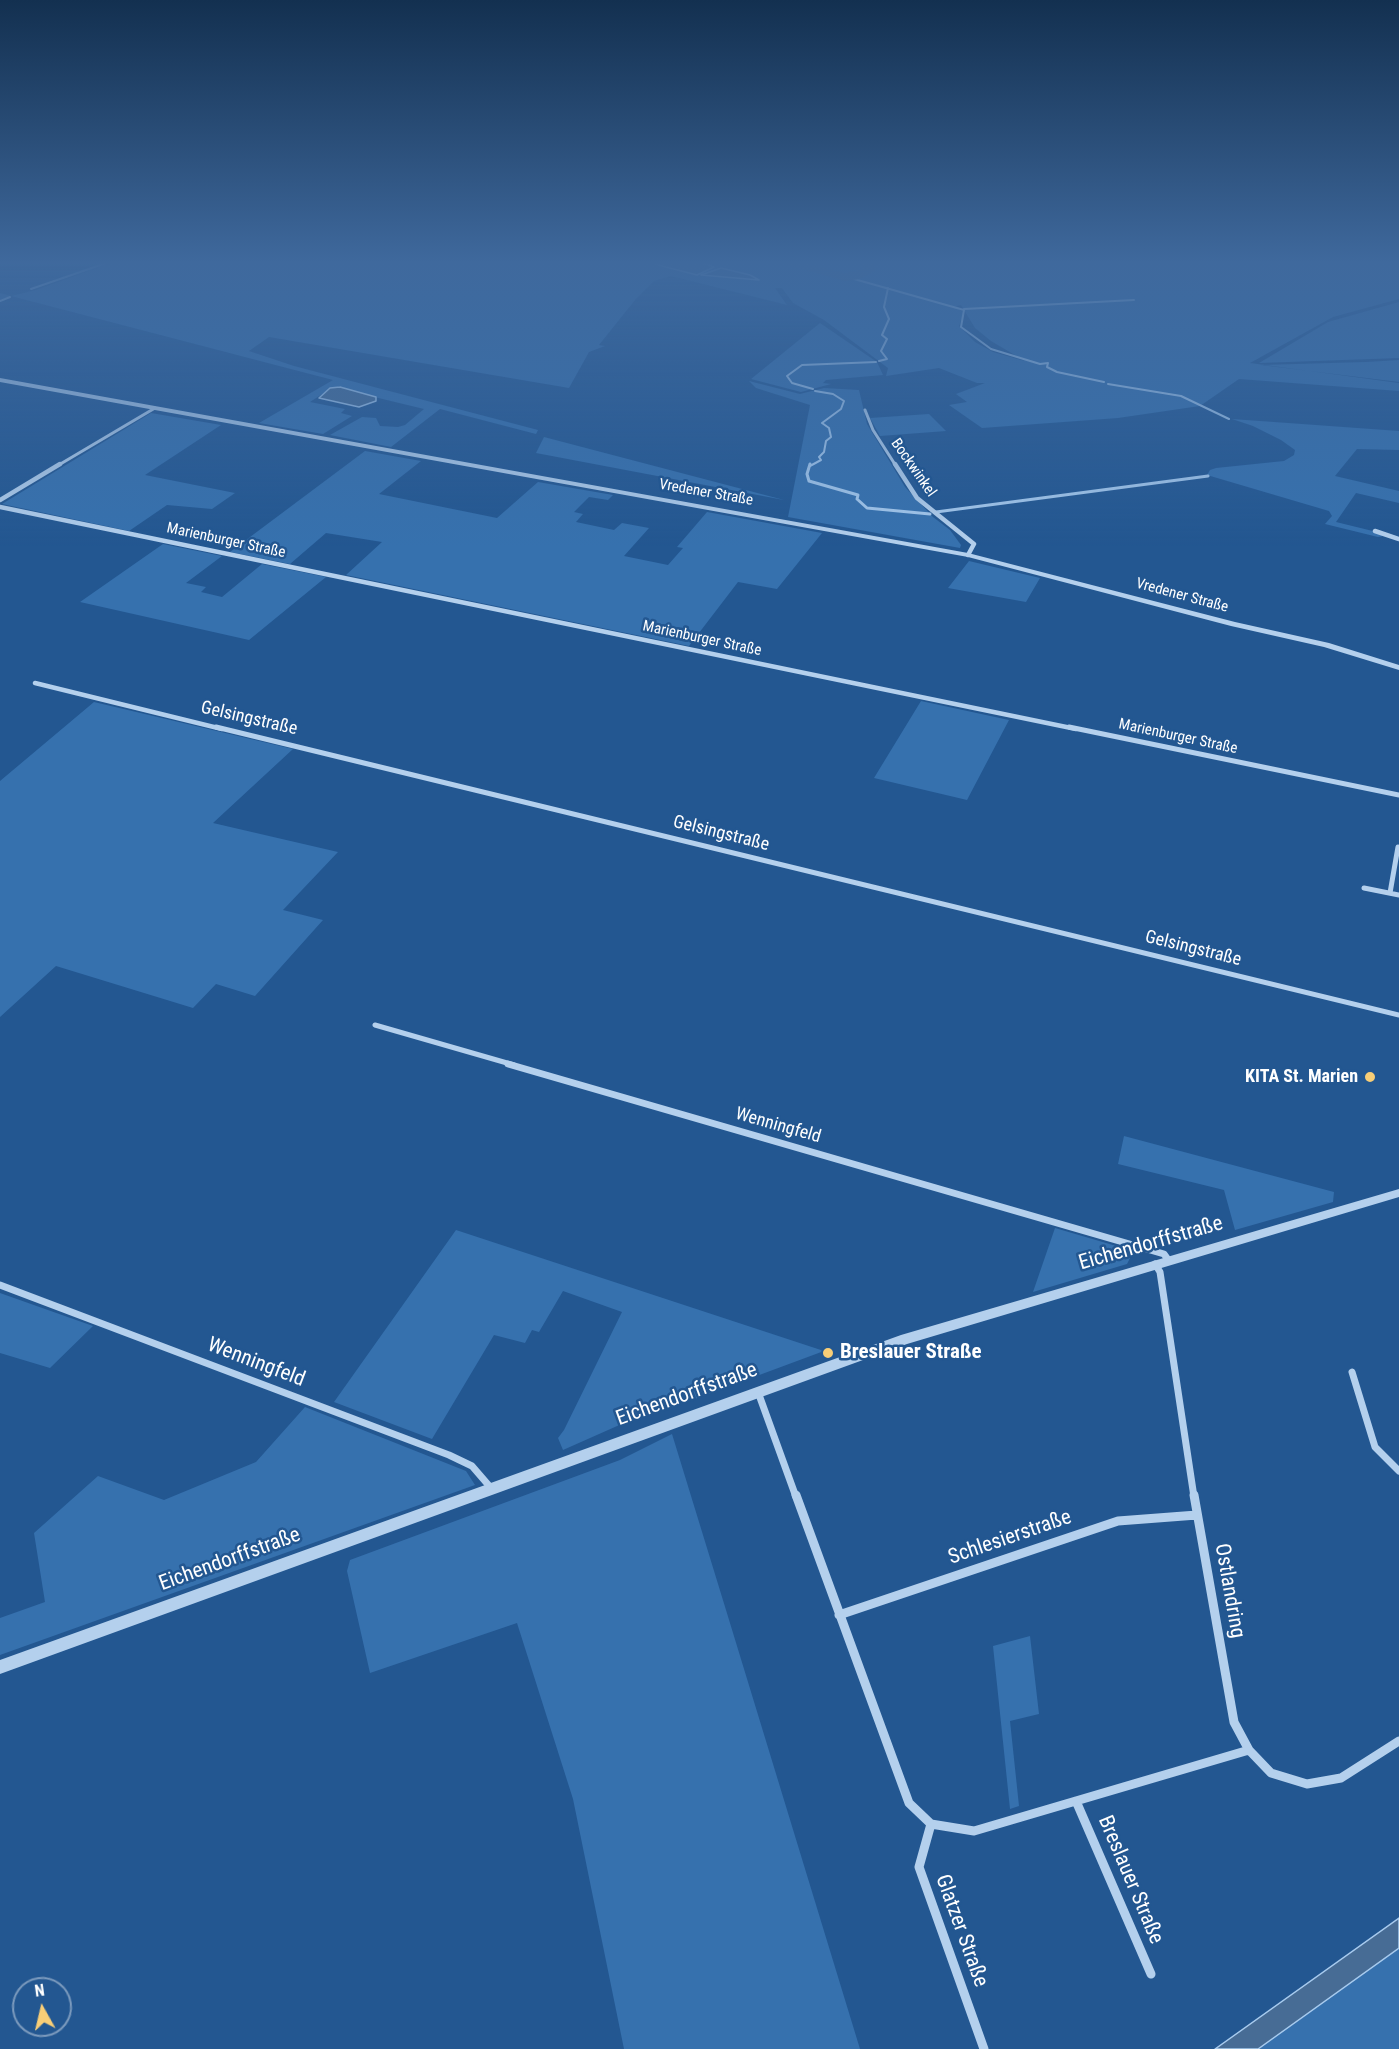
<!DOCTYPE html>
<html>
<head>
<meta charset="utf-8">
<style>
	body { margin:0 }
	#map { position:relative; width:1399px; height:2049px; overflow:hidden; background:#235791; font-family:"Roboto Condensed",sans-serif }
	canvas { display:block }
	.north { position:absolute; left:12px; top:1977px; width:60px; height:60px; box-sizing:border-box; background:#235791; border:2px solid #7b9abd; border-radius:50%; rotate:352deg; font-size:16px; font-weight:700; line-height:24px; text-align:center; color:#fff }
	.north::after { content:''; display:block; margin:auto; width:21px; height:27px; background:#f8ce77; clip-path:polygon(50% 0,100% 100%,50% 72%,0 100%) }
</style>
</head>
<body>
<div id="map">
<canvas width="1399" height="2049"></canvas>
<div class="north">N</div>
</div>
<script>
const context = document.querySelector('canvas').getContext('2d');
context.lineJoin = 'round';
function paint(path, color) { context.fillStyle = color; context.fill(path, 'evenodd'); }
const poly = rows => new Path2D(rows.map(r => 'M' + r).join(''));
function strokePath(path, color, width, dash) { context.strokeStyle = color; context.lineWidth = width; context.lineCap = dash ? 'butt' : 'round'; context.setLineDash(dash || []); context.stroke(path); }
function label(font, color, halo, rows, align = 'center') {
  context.font = font + ' "Roboto Condensed",sans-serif'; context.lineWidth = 5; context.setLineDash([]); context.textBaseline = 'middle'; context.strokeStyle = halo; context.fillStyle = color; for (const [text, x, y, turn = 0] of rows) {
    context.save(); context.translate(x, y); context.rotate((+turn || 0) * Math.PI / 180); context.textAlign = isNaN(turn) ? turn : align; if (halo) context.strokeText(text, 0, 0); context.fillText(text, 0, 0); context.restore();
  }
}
paint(poly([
	[119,260,649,260,658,265,697,275,713,267,696,260,1399,260,1399,299,1333,317,1250,363,1399,383,1399,391,1239,379,1200,406,1118,418,982,428,949,405,967,402,956,394,985,383,977,383,939,368,886,376,888,368,824,320,793,303,782,288,775,288,787,305,671,276,654,281,635,300,599,345,605,346,589,352,569,388,269,337,249,351,294,366,538,430,536,434,440,409,391,447,330,435,362,417,376,418,380,426,398,427,405,425,424,409,333,387,310,402,345,409,341,413,352,416,323,434,259,423,333,380,11,296,0,300,0,293,11,296,36,290],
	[961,305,975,328,991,341,1025,361,993,352,975,342,959,326,964,312,954,307],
	[1399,302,1399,358,1259,363,1328,322],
	[820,323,877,362,883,375,826,380,823,383,831,384,801,392,751,379],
	[1399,360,1399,382,1261,365,1366,362],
	[749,381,800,394,824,388,859,390,867,424,905,487,933,517,950,530,961,545,960,548,788,517,810,405,756,388],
	[151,413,221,425,145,475,235,493,212,509,167,505,129,531,2,504],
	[929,414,946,431,880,436,870,418],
	[1232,419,1399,431,1399,450,1357,449,1335,476,1399,491,1399,503,1356,493,1336,522,1389,535,1378,537,1325,524,1332,516,1329,511,1207,475,1210,470,1216,468,1284,461,1294,455,1295,450,1281,440,1253,426],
	[544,437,784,500,536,453],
	[365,451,421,461,379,494,497,518,538,482,613,495,608,500,589,497,574,512,583,514,576,522,614,530,622,523,649,528,624,556,668,565,683,548,677,547,707,512,822,533,777,589,738,582,689,646,346,575,382,542,326,533,290,564,230,552],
	[163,544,222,556,186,583,206,587,201,592,222,597,262,564,326,577,249,640,80,602],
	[969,561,1040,578,1026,602,948,588],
	[921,701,1009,720,967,800,874,778],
	[94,702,293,749,213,823,338,852,283,910,323,920,255,996,216,984,193,1008,56,966,0,1017,0,781],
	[1124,1136,1334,1192,1333,1202,1235,1230,1224,1190,1118,1164],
	[1055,1228,1123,1248,1129,1252,1130,1258,1127,1264,1033,1292],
	[456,1230,824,1351,657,1413,651,1411,563,1450,558,1438,564,1430,622,1312,563,1291,539,1332,532,1330,525,1343,494,1335,432,1439,334,1402],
	[0,1293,93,1326,50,1368,0,1353],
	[305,1407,466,1471,475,1485,0,1655,0,1618,45,1602,34,1533,98,1476,164,1500,256,1462],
	[672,1434,726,1610,860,2049,624,2049,573,1799,517,1623,370,1673,347,1571,350,1560,620,1460],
	[1030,1636,1039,1714,1010,1721,1019,1806,1010,1809,993,1646],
	[1399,1948,1399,2049,1258,2049]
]), '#3671ae');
const water = poly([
	[649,260,696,260,714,267,697,275,658,265,649,260],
	[721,268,750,275,759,280,701,275,721,268],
	[340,387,376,397,376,401,359,407,319,398,330,388,340,387],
	[1399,1918,1399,1948,1258,2049,1215,2049,1399,1918]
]);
paint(water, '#476c95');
strokePath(water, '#a8cbee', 1.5);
strokePath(poly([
	[847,277,964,310,961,327,991,349,1040,364,1048,363,1047,367,1057,372,1104,382],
	[31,289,115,260],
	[0,301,10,297],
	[964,309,1134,300],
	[879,361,887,359,881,351,887,339,882,335,889,319,884,307,888,288],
	[1108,384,1181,396,1229,419],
	[813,389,792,383,787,376,802,365,876,362],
	[810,466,821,460,819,457,824,452,826,441,831,437,829,428,822,423,841,409,844,401,833,394,815,391]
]), '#a8cbee', 2);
strokePath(poly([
	[810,464,807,474,809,481,858,495,857,499,867,508,930,514],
	[936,512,1208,476]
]), '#a8cbee', 3);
paint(poly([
	[770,260,791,260,845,273,863,269,862,260,874,260,875,271,860,279,845,281,770,260]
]), '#476c95');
strokePath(poly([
	[865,410,873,430,896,466],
	[57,466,155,408]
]), '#b4d0ed', 3);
strokePath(poly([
	[895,464,917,498,974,544,968,555],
	[0,500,60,464],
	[0,507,1076,729],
	[1375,531,1399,539],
	[35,683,222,729]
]), '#b4d0ed', 4.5);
strokePath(poly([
	[216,727,1399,1015],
	[1069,727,1399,795],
	[1364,888,1399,895],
	[1390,893,1398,847],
	[375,1025,514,1065]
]), '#b4d0ed', 5);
strokePath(poly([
	[508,1064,1164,1254,1169,1261],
	[1155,1264,1160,1272,1194,1497],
	[0,1285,449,1455,472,1466,491,1488],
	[1352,1372,1375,1447,1399,1471],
	[758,1392,796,1497]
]), '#b4d0ed', 7);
strokePath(poly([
	[796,1495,909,1803,931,1824,974,1831,1249,1750],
	[1194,1495,1234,1722,1249,1750,1271,1773,1307,1784,1341,1778,1399,1741],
	[839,1615,1118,1521,1197,1515],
	[1076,1801,1151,1974],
	[931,1824,919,1867,984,2049]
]), '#b4d0ed', 9);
paint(poly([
	[0,378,968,553,1235,622,1329,643,1399,665,1399,670,1324,647,1231,626,968,557,0,382,0,378],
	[1399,1189,1399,1197,907,1344,0,1674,0,1660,901,1335,1399,1189]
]), '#b4d0ed');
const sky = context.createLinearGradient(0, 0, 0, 547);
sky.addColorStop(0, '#133050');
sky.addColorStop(0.48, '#3f699d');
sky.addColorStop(1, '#3f699d00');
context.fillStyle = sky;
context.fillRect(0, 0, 1399, 547);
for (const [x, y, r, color] of [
	[1370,1077,6,"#f8ce77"],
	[828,1353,6,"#f8ce77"]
]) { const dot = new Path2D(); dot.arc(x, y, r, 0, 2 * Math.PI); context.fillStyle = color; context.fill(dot); strokePath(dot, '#235791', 2); }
label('15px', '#fff', '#235791', [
	["Bockwinkel",913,468,55],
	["Vredener Straße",706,493,10],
	["Marienburger Straße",226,541,12],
	["Vredener Straße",1182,596,15],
	["Marienburger Straße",702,639,12],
	["Marienburger Straße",1178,737,12]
]);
label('18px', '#fff', '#235791', [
	["Gelsingstraße",249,719,13],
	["Gelsingstraße",721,834,14],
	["Gelsingstraße",1193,949,14],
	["Wenningfeld",778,1126,16]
]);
label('bold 18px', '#fff', '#235791', [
	["KITA St. Marien",1358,1077]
], 'right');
label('21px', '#fff', '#235791', [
	["Eichendorffstraße",1151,1244,-16],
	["Wenningfeld",256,1363,21],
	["Eichendorffstraße",687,1395,-20],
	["Schlesierstraße",1010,1538,-19],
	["Eichendorffstraße",230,1560,-20],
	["Ostlandring",1229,1591,80],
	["Breslauer Straße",1130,1880,67],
	["Glatzer Straße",961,1931,70]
]);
label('bold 21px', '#fff', '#235791', [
	["Breslauer Straße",840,1353]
], 'left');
</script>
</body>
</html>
